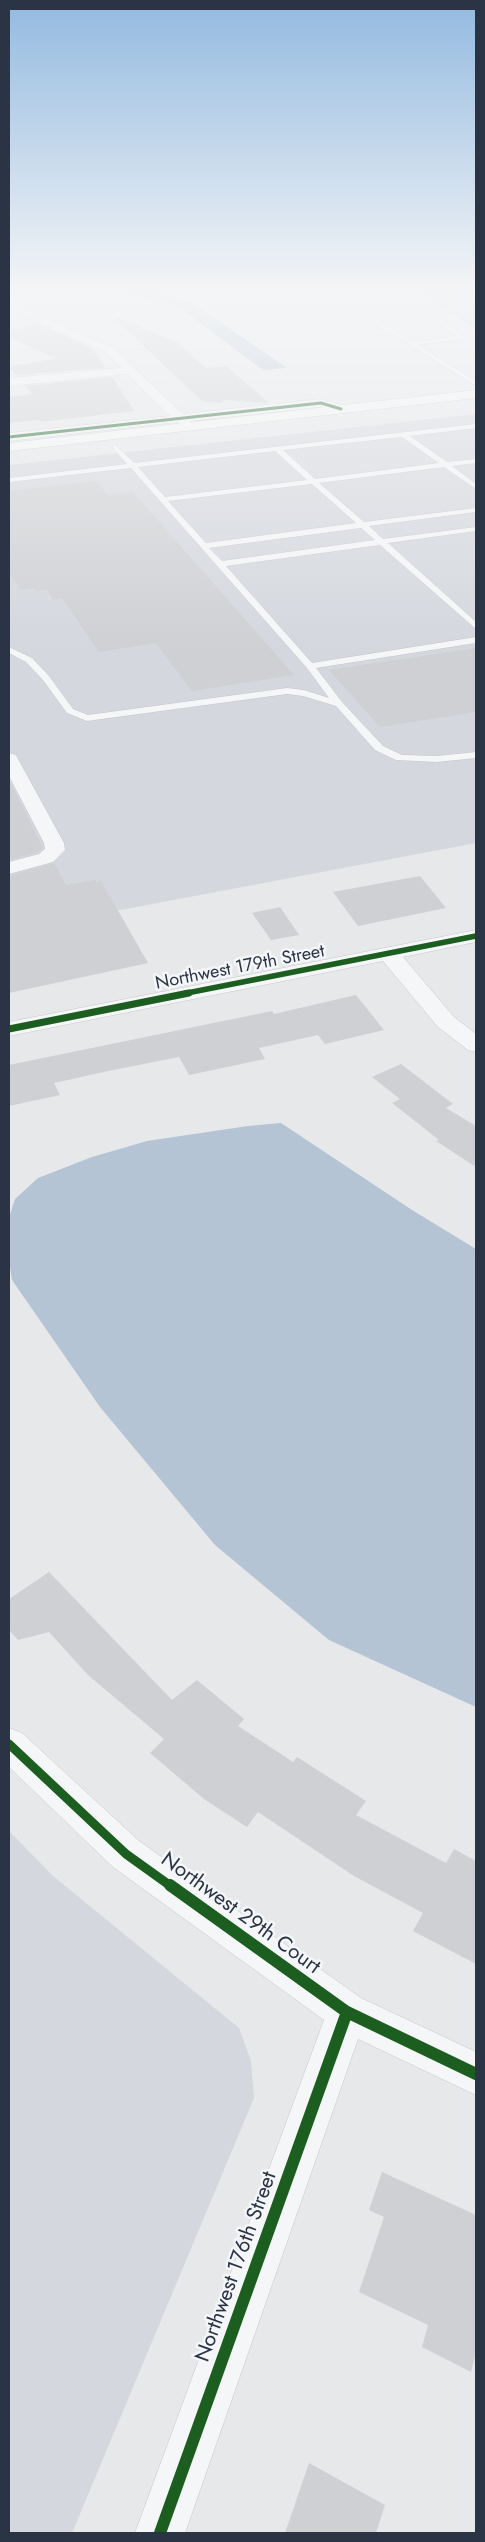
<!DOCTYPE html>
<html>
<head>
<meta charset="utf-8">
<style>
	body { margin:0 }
	#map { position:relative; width:485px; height:2542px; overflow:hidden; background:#e6e8ea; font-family:Jost,sans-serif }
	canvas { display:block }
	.frame { position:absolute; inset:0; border:10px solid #2b3445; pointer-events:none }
</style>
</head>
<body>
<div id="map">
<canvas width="485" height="2542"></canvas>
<div class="frame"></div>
</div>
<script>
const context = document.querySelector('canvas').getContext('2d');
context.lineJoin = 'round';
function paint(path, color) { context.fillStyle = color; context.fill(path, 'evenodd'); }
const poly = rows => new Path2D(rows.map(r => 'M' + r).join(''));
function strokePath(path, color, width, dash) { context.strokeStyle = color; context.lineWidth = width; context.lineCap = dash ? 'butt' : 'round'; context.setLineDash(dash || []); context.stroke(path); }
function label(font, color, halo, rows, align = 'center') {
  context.font = font + ' Jost,sans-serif'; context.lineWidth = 5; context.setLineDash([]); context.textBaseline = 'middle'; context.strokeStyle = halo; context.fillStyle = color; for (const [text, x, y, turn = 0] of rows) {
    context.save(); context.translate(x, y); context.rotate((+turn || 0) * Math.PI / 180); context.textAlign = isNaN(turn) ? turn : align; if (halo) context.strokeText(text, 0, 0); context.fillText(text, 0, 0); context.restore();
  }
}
paint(poly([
	[476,414,476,843,9,931,9,465],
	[9,1831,53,1876,239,2028,251,2061,254,2098,72,2533,9,2533]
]), '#d4d7dd');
paint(poly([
	[111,290,146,290,192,303,287,368,263,370,179,307],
	[281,1123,412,1210,476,1249,476,1707,329,1640,215,1545,100,1407,12,1280,9,1260,9,1218,15,1199,38,1178,92,1157,147,1141,248,1126]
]), '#b4c4d5');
paint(poly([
	[415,290,476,290,476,329],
	[117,317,178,343,206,368,226,366,269,403,224,400,221,403,202,401,115,319],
	[38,324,92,348,105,368,16,375,9,367,57,358,9,338,9,330],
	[112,377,134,411,41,422,39,420,9,423,9,397,32,394,25,386],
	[96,481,108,495,133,492,294,675,192,691,156,643,99,652,62,598,53,600,47,590,36,591,34,588,21,590,9,572,9,491],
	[476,648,476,712,380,727,329,670],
	[9,780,43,848,38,852,9,860],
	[54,863,66,885,96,880,96,882,101,881,148,963,9,993,9,876],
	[420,876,446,908,358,926,333,892],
	[280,907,299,935,271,940,252,913],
	[356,995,384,1030,325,1044,318,1035,259,1048,265,1059,189,1075,179,1057,108,1071,54,1083,60,1095,9,1106,9,1065,272,1011,274,1014],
	[401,1064,453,1104,446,1108,476,1126,476,1167,436,1141,439,1140,392,1103,400,1099,372,1077],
	[49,1572,172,1700,197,1680,244,1719,238,1726,293,1762,297,1757,366,1801,356,1815,446,1863,454,1849,476,1861,476,1964,413,1931,423,1913,354,1876,258,1812,247,1827,204,1799,150,1753,164,1739,88,1675,49,1632,18,1640,9,1630,9,1599],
	[382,2172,476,2215,476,2353,471,2372,422,2347,428,2325,359,2292,384,2217,369,2210],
	[309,2463,385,2505,376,2533,285,2533]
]), '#ced0d3');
const lane = poly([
	[173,290,205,295,288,290,205,299,173,290],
	[403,309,431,313,464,336,462,339,418,345,476,381,476,386,369,319,373,313,403,309],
	[403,313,427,316,457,336,413,342,375,318,377,316,403,313],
	[476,424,476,428,410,436,447,462,476,459,476,463,452,466,476,484,476,489,444,467,319,483,364,522,476,508,476,512,369,526,383,539,476,527,476,531,388,543,476,622,476,629,380,545,226,566,312,663,476,637,476,643,316,668,342,702,383,746,402,755,437,756,476,752,476,758,437,762,396,760,375,750,336,706,303,696,287,694,87,721,67,713,43,680,26,662,9,653,9,647,32,658,49,676,73,709,88,715,287,688,304,690,329,698,307,668,131,468,9,482,9,478,127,464,112,447,116,445,134,463,476,424],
	[402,437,439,463,315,479,283,450,402,437],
	[275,451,307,480,165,497,138,467,275,451],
	[312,484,356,523,206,543,168,501,312,484],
	[361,528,375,540,222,561,209,548,361,528]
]);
const street = poly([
	[9,296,29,311,112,347,183,414,321,399,345,406,347,409,341,413,320,407,190,421,195,427,189,431,177,422,9,441,9,433,170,416,127,374,9,386,9,378,121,368,104,351,21,315,9,304,9,296],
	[9,753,16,755,18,759,64,843,65,850,53,862,9,874,9,862,39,854,45,849,44,843,9,776,9,753],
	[476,930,476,942,403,957,454,1017,476,1034,476,1052,468,1050,438,1027,383,961,9,1036,9,1022,476,930],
	[9,1728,22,1733,139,1841,361,1998,476,2052,476,2095,358,2039,185,2533,135,2533,324,2020,113,1867,9,1767,9,1728]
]);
const primary = poly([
	[476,390,476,398,9,451,9,443,476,390]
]);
strokePath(lane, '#c4c6c8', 1);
strokePath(street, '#c4c6c8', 1);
strokePath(primary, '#c2c5c8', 1);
paint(lane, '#f5f6f7');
paint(street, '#f5f6f7');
paint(primary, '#f8f8f8');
strokePath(poly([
	[9,437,321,403,341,409]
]), '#1b5e20', 3);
strokePath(poly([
	[182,994,476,936]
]), '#1b5e20', 5.5);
strokePath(poly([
	[9,1029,189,993]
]), '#1b5e20', 7);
strokePath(poly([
	[9,1744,126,1854,172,1887]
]), '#1b5e20', 9);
strokePath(poly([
	[170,1885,347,2012,476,2074],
	[160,2533,347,2012]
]), '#1b5e20', 12);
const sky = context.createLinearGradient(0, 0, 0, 646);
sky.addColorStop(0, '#93bae0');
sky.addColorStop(0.45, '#f4f5f6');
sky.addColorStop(1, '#f4f5f600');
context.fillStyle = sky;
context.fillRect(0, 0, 485, 646);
label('18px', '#2b3445', '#f4f6f9', [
	["Northwest 179th Street",240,968,-11]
]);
label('21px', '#2b3445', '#f4f6f9', [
	["Northwest 29th Court",240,1914,36],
	["Northwest 176th Street",237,2267,-70]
]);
</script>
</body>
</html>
